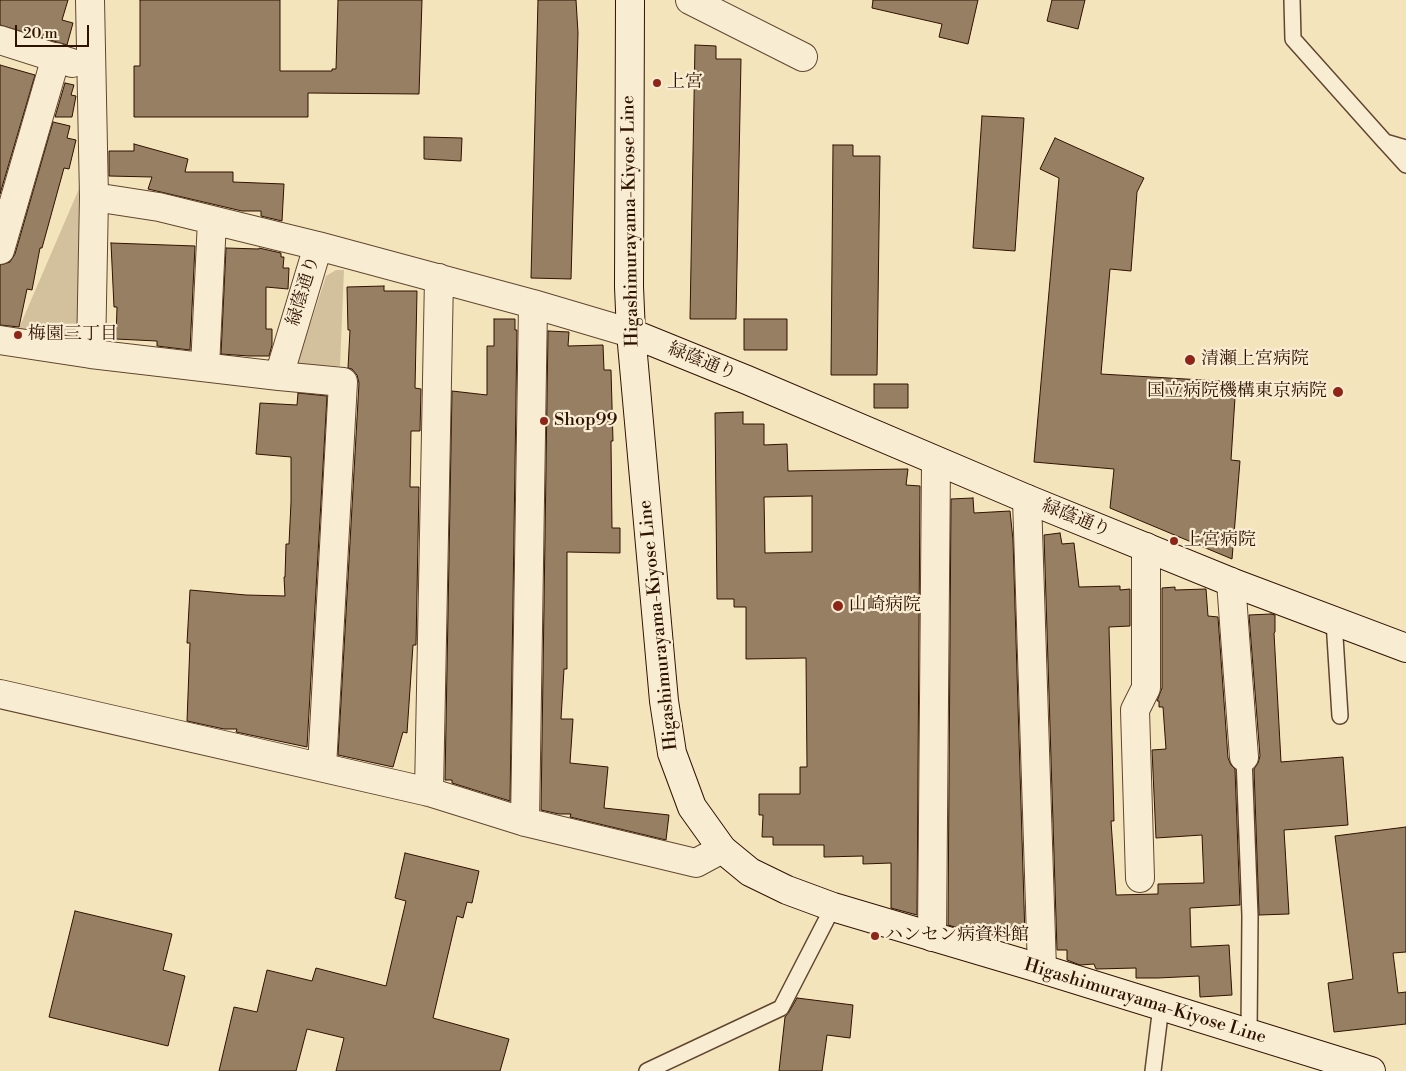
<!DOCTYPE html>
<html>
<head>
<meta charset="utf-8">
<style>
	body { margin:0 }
	#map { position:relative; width:1406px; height:1071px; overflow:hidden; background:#f4e4bc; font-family:"Libre Bodoni",serif }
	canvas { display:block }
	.scale { position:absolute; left:15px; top:25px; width:74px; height:22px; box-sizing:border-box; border:2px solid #301200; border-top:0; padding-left:6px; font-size:15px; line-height:18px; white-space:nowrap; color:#301200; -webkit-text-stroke:4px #f8edd3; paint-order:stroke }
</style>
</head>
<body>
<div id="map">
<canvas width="1406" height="1071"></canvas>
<div class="scale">20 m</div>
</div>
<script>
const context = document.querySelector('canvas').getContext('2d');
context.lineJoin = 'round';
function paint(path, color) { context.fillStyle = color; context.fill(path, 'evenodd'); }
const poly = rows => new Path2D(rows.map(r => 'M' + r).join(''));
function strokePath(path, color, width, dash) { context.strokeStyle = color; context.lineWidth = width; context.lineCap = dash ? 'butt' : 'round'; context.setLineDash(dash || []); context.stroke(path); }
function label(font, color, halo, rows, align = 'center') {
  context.font = font + ' "Libre Bodoni","Noto Serif JP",serif'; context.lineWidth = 4.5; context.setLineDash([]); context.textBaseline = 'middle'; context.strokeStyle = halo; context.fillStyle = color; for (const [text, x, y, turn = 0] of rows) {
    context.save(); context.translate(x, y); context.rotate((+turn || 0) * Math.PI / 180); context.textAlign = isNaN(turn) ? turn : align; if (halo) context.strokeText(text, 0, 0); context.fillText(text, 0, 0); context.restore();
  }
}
paint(poly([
	[94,154,91,354,13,342],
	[336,270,344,270,340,366,297,365,326,276]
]), '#d3c09c');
const building = poly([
	[0,0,68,0,62,20,73,23,67,45,0,25,0,0],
	[140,0,280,0,280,71,332,71,332,69,336,69,338,0,422,0,419,94,308,93,308,117,134,117,134,66,140,66,140,0],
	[538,0,576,0,578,33,571,279,531,278,538,0],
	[873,0,978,0,968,44,939,37,942,24,872,8,873,0],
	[1052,0,1085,0,1078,29,1047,21,1052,0],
	[695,45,716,46,716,59,741,59,736,319,690,319,695,45],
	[0,65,35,75,0,194,0,65],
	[65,83,74,85,71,95,76,96,72,117,55,117,65,83],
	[982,116,1024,118,1015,251,973,248,982,116],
	[53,122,70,126,67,138,76,140,69,169,64,168,42,248,40,248,32,290,27,289,19,327,0,325,0,265,10,262,15,254,53,122],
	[424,137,462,138,461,161,424,159,424,137],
	[1055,138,1144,178,1137,192,1131,271,1110,269,1101,374,1236,382,1231,460,1240,461,1232,559,1110,508,1114,469,1034,462,1059,178,1040,169,1055,138],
	[134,144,188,159,185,172,233,172,233,182,284,184,282,221,261,216,261,211,242,211,148,189,152,177,109,176,109,151,134,151,134,144],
	[833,145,853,145,853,156,880,156,877,375,831,375,833,145],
	[111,243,195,246,190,350,157,346,157,341,116,339,117,307,114,307,111,243],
	[226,248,259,249,259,248,281,253,281,257,284,257,283,268,289,268,288,289,266,287,266,329,272,329,272,345,269,356,249,356,221,354,226,248],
	[384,286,384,291,417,291,415,388,421,389,420,431,411,431,410,487,419,487,416,645,413,645,407,733,403,732,393,767,338,755,359,383,357,375,352,369,348,368,350,330,348,330,347,287,384,286],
	[494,319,515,319,515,330,517,330,510,801,452,783,452,780,445,780,452,391,487,395,487,346,494,346,494,319],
	[744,319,787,319,787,350,744,350,744,319],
	[548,331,569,332,568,346,603,345,604,370,611,370,613,441,611,441,612,528,620,528,620,553,567,552,567,669,564,669,561,719,573,719,570,763,608,767,604,808,669,815,666,840,570,817,571,814,559,814,541,810,548,331],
	[874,384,908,384,908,408,874,408,874,384],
	[298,393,327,396,307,747,236,732,237,729,224,729,187,721,190,643,187,643,190,590,246,595,285,596,284,577,285,577,286,544,289,544,291,502,291,457,256,454,260,403,297,405,298,393],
	[743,412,743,424,764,424,764,445,787,444,788,471,908,469,906,485,920,486,917,915,891,908,891,863,863,864,863,856,824,857,824,845,773,845,773,837,762,837,763,815,759,815,759,794,800,794,800,767,807,767,806,658,746,659,746,607,734,607,734,599,717,599,715,413,743,412],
	[812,496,812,552,765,553,764,497,812,496],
	[973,498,974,513,1010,511,1013,540,1025,937,994,939,993,935,982,935,948,925,951,499,973,498],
	[1060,533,1062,544,1074,543,1079,587,1120,586,1120,590,1130,589,1130,626,1109,627,1114,821,1111,821,1116,895,1158,894,1158,884,1204,883,1202,835,1156,838,1152,750,1166,749,1163,707,1159,707,1159,701,1157,701,1162,688,1162,588,1175,587,1175,590,1206,589,1208,616,1218,617,1228,758,1231,765,1235,769,1240,905,1190,908,1191,947,1229,945,1232,995,1200,997,1199,976,1158,978,1136,978,1136,968,1096,969,1094,964,1080,965,1067,960,1067,950,1057,950,1044,535,1060,533],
	[1271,614,1275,615,1275,632,1274,633,1281,762,1343,757,1348,825,1284,830,1289,914,1259,915,1254,769,1258,763,1260,756,1249,615,1271,614],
	[1406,827,1406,952,1393,953,1398,993,1406,992,1406,1024,1334,1032,1328,983,1353,979,1335,836,1406,827],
	[405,853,479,871,472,903,467,902,463,918,457,916,433,1018,509,1039,500,1071,336,1071,344,1038,307,1029,296,1071,219,1071,234,1007,257,1012,267,970,312,981,316,968,386,986,406,901,395,898,405,853],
	[75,911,172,934,163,970,185,976,168,1046,49,1017,75,911],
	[797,998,853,1005,850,1038,827,1035,822,1071,779,1071,785,1017,789,1012,797,998]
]);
paint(building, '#967f62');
strokePath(building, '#301200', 1);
const lane = poly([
	[1292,0,1293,39,1385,142,1406,148],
	[1386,143,1406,165],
	[1334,621,1340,716],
	[1244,757,1250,916,1249,1034],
	[647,1071,781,1008,833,907],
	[1153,1071,1161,1006]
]);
const street = poly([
	[90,0,94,197,91,354],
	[690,0,803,57],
	[0,40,72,63],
	[94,197,159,207,318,246],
	[0,250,56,57],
	[0,340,91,354,279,376,318,246,533,304,631,333],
	[205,367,212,220],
	[279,376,343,382,322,767],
	[1027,499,1042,969],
	[1231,582,1244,757],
	[0,694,429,792,525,822,696,863,722,849],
	[429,792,439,278],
	[525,822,533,304],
	[1140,878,1135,710,1146,688,1146,547],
	[932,937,936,462]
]);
const secondary = poly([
	[630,0,629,287,631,333,664,701,672,753,692,807,722,849,750,872,787,890,833,907,1042,969,1371,1071],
	[631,333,747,380,1027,499,1231,582,1406,648]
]);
strokePath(lane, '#61462f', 18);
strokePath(street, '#61462f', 30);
strokePath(secondary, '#301200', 30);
strokePath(lane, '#f8edd3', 15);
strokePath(street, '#f8edd3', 28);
strokePath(secondary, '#f8edd3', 28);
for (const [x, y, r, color] of [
	[657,83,5,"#8f2418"],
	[18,335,5,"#8f2418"],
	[1190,360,6,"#8f2418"],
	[1338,392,6,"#8f2418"],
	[544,421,5,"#8f2418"],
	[1174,541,5,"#8f2418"],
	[838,606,6,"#8f2418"],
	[875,936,5,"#8f2418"]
]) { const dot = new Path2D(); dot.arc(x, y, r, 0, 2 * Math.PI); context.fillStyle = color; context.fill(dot); strokePath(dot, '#f8edd3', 2); }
label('18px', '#301200', '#f8edd3', [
	["上宮",667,83],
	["梅園三丁目",28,335],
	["清瀬上宮病院",1201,360],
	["国立病院機構東京病院",1327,392,"right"],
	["Shop99",554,421],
	["上宮病院",1184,541],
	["山崎病院",849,606],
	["ハンセン病資料館",885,936]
], 'left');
label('18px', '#301200', '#f8edd3', [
	["Higashimurayama-Kiyose Line",631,221,-91],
	["緑蔭通り",304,291,-73],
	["緑蔭通り",702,362,22],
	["緑蔭通り",1076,519,22],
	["Higashimurayama-Kiyose Line",659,625,-96],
	["Higashimurayama-Kiyose Line",1145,1002,17]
]);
</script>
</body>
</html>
